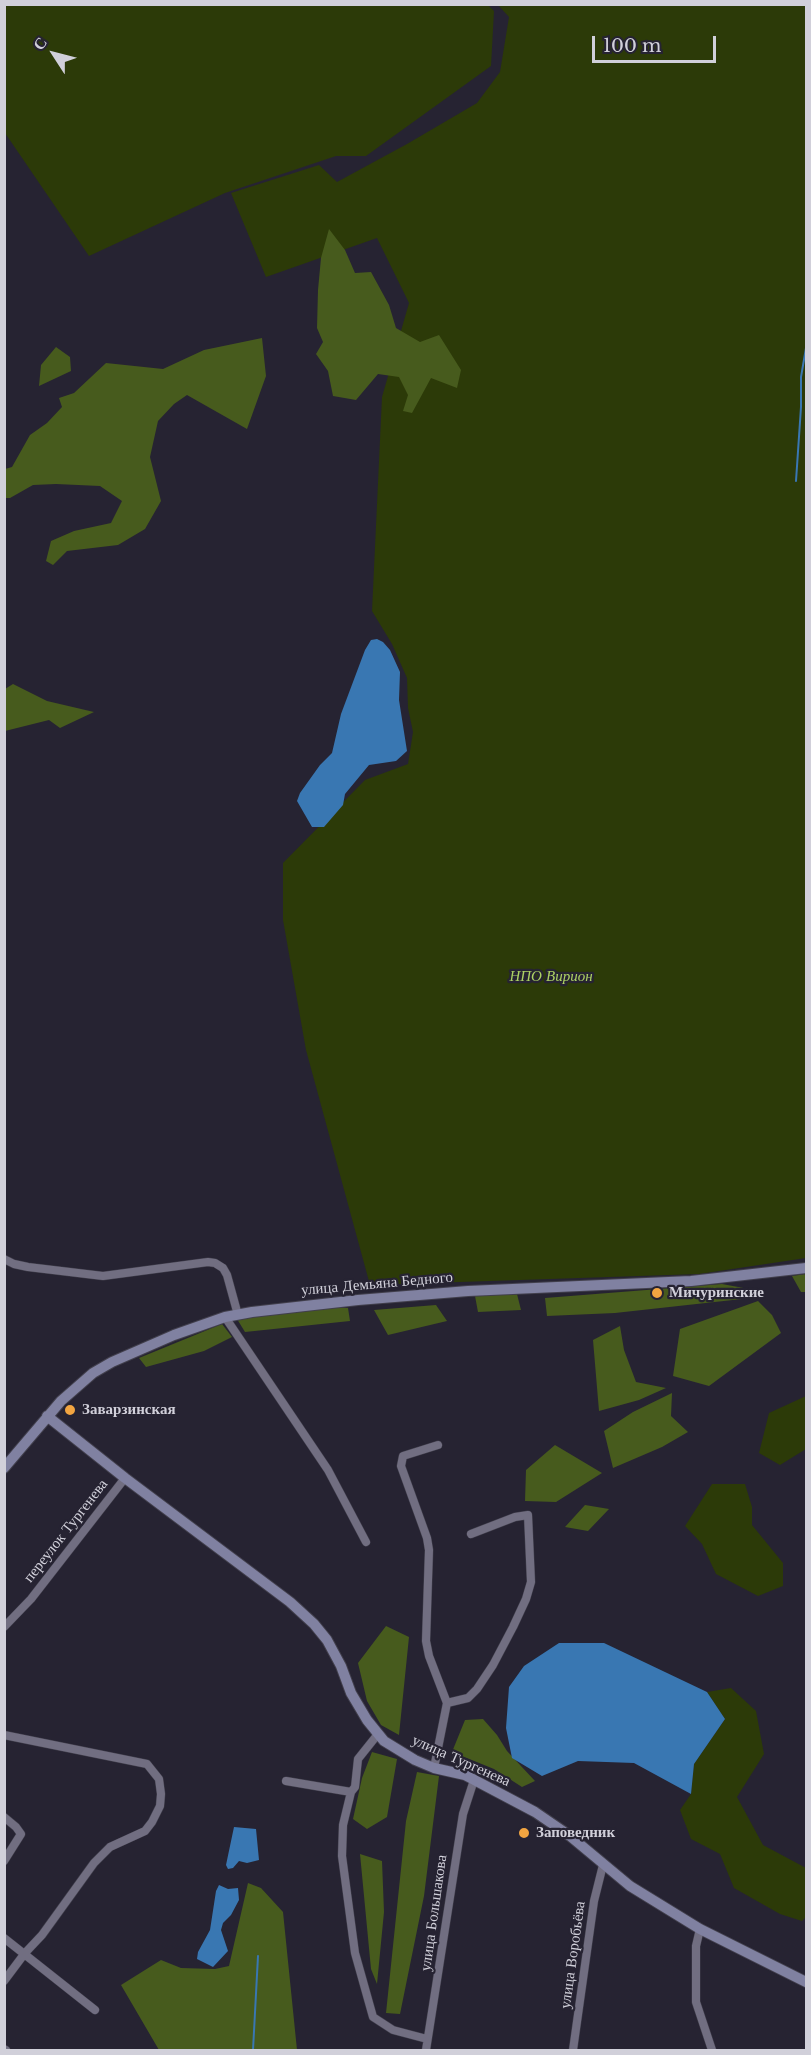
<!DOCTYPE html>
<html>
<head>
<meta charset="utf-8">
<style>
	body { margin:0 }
	#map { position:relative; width:811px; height:2055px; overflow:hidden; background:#262332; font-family:"Libre Baskerville",serif }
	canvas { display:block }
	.frame { position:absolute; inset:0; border:6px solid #d1d0da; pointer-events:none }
	.north { position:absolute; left:24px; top:24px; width:60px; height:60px; -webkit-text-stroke:4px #262332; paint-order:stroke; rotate:306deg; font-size:16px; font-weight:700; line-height:24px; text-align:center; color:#d1d0da }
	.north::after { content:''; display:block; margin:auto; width:21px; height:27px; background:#d1d0da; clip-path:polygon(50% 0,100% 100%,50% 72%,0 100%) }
	.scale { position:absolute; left:592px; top:36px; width:124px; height:27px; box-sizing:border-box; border:3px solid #d1d0da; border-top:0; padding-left:8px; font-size:18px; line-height:21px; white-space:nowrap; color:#d1d0da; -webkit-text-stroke:4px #262332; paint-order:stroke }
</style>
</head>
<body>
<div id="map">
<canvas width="811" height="2055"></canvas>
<div class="frame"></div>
<div class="north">С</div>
<div class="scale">100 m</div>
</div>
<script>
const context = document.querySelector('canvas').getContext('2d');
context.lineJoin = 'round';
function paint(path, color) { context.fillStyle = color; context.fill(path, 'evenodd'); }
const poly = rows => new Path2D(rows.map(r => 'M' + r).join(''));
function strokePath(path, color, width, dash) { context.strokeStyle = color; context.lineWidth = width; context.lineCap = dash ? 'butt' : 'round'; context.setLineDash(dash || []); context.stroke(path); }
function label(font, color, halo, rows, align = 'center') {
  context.font = font + ' "Libre Baskerville",serif'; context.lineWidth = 4.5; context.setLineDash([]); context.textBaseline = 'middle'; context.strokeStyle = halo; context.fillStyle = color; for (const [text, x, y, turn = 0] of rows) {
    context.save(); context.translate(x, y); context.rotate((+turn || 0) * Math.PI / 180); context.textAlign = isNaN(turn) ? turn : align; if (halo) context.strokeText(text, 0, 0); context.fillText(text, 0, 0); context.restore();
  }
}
paint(poly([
	[4,5,488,5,494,11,491,66,366,156,336,156,225,193,89,256,5,133],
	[498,5,806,5,806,1258,699,1274,370,1285,306,1050,283,920,283,863,365,780,408,764,413,732,408,708,407,678,392,644,372,611,382,397,409,303,377,238,266,277,231,193,319,165,337,182,407,144,477,103,500,72,509,17],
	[806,1396,806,1449,780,1465,759,1453,769,1413],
	[712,1484,745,1484,752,1507,752,1525,783,1563,783,1586,758,1596,716,1574,702,1544,685,1526],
	[731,1688,756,1711,764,1754,737,1797,763,1845,806,1868,806,1917,802,1921,780,1914,734,1888,720,1854,691,1839,680,1810,691,1794,694,1764,725,1719,707,1692]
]), '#2c3a08');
paint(poly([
	[329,229,345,250,355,273,371,272,389,305,396,328,420,342,439,335,461,370,457,388,431,378,412,413,403,411,408,395,399,377,378,374,356,400,333,396,328,371,316,354,323,342,317,328,318,290,321,258],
	[262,338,266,376,247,429,187,395,174,404,158,421,150,457,161,501,145,529,118,545,67,551,53,565,46,561,51,541,74,531,111,523,122,501,100,486,56,484,33,485,10,498,5,498,5,469,12,467,30,435,47,423,62,407,59,398,74,393,106,363,163,369,204,350],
	[56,347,70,357,71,371,39,386,41,365],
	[13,684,47,701,94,712,60,728,49,720,5,731,5,689],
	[806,1274,806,1292,801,1292,792,1276],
	[722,1284,749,1289,751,1298,615,1313,547,1316,545,1298],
	[517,1294,521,1310,478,1312,475,1296],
	[758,1301,772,1315,781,1333,709,1386,673,1376,680,1329],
	[436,1305,447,1321,388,1335,374,1310],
	[320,1307,348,1308,350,1321,245,1332,237,1319],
	[222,1324,232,1337,204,1351,146,1367,139,1358],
	[620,1326,624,1350,636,1382,666,1388,639,1400,599,1411,593,1340],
	[672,1393,671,1416,688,1432,662,1447,613,1468,604,1431,633,1412],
	[555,1445,602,1473,556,1502,525,1501,526,1470],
	[585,1505,609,1509,588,1531,565,1527],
	[386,1626,409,1637,399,1735,381,1725,367,1701,358,1663],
	[483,1719,497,1735,507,1751,535,1781,522,1787,494,1769,452,1752,465,1720],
	[372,1752,397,1759,387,1817,367,1829,353,1819,362,1778],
	[417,1772,439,1776,424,1896,400,2014,386,2013,406,1821],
	[360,1854,382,1861,384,1912,377,1984,371,1969],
	[248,1883,261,1888,283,1912,297,2050,159,2050,121,1985,161,1960,181,1968,215,1969,229,1966]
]), '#475b1d');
paint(poly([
	[377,639,383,642,390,650,400,672,399,700,407,751,396,761,369,765,345,794,343,805,324,827,312,827,297,801,300,793,320,765,332,753,341,714,365,650,371,640],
	[559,1643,604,1643,707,1692,725,1719,694,1764,691,1794,634,1763,578,1761,542,1776,512,1758,506,1728,509,1687,524,1666],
	[234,1827,256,1829,259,1860,247,1863,239,1861,233,1868,228,1869,226,1865],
	[219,1885,228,1889,238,1888,239,1900,231,1915,223,1923,221,1930,228,1951,213,1967,197,1959,198,1952,210,1930,216,1891]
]), '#3977b2');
strokePath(poly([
	[796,481,801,407,801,377,806,348],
	[253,2050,258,1956]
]), '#3977b2', 2);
const street = poly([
	[4,1259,14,1264,28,1267,103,1276,208,1262,215,1263,223,1268,227,1275,238,1315],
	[225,1317,328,1470,366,1542],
	[4,1627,31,1599,125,1478],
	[447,1703,468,1698,477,1689,493,1665,513,1627,526,1599,531,1582,528,1515,515,1517,471,1534],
	[378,1734,358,1759,355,1787,351,1792,343,1825,342,1856,355,1953,373,2017,393,2030,427,2039],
	[4,1735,147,1764,159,1779,161,1794,160,1806,152,1822,145,1831,110,1847,94,1863,42,1935,25,1953,4,1981],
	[434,1768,447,1703,429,1656,426,1641,429,1550,427,1538,401,1466,403,1456,438,1445],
	[286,1781,351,1792],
	[4,1817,16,1827,21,1834,4,1861],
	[700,1929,696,1946,696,2002,712,2050],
	[4,1938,95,2010],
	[4,2049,6,2050],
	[426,2050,463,1814,474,1780],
	[573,2050,594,1901,603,1865]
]);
const secondary = poly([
	[47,1416,125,1478,290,1602,314,1624,327,1640,341,1666,351,1693,367,1720,384,1741,415,1760,434,1768,465,1775,535,1812,570,1836,630,1886,700,1929,806,1982],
	[4,1468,61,1401,93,1373,112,1362,174,1335,225,1317,252,1312,358,1300,468,1291,691,1281,806,1268]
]);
strokePath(street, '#413f4c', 9);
strokePath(secondary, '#413f4c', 12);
strokePath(street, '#716e81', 8);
strokePath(secondary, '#8081a1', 10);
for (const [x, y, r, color] of [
	[657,1293,6,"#f2a541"],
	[70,1410,6,"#f2a541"],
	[524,1833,6,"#f2a541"]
]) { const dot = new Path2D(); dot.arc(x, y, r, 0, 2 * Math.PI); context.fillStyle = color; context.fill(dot); strokePath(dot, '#262332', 2); }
label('italic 15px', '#add164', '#262332', [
	["НПО Вирион",551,977]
]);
label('15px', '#d1d0da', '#262332', [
	["улица Демьяна Бедного",377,1284,-5],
	["переулок Тургенева",66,1531,-52],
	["улица Тургенева",461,1761,24],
	["улица Большакова",434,1913,-82],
	["улица Воробьёва",573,1955,-82]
]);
label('bold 15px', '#d1d0da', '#262332', [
	["Мичуринские",669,1293],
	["Заварзинская",82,1410],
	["Заповедник",536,1833]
], 'left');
</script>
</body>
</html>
